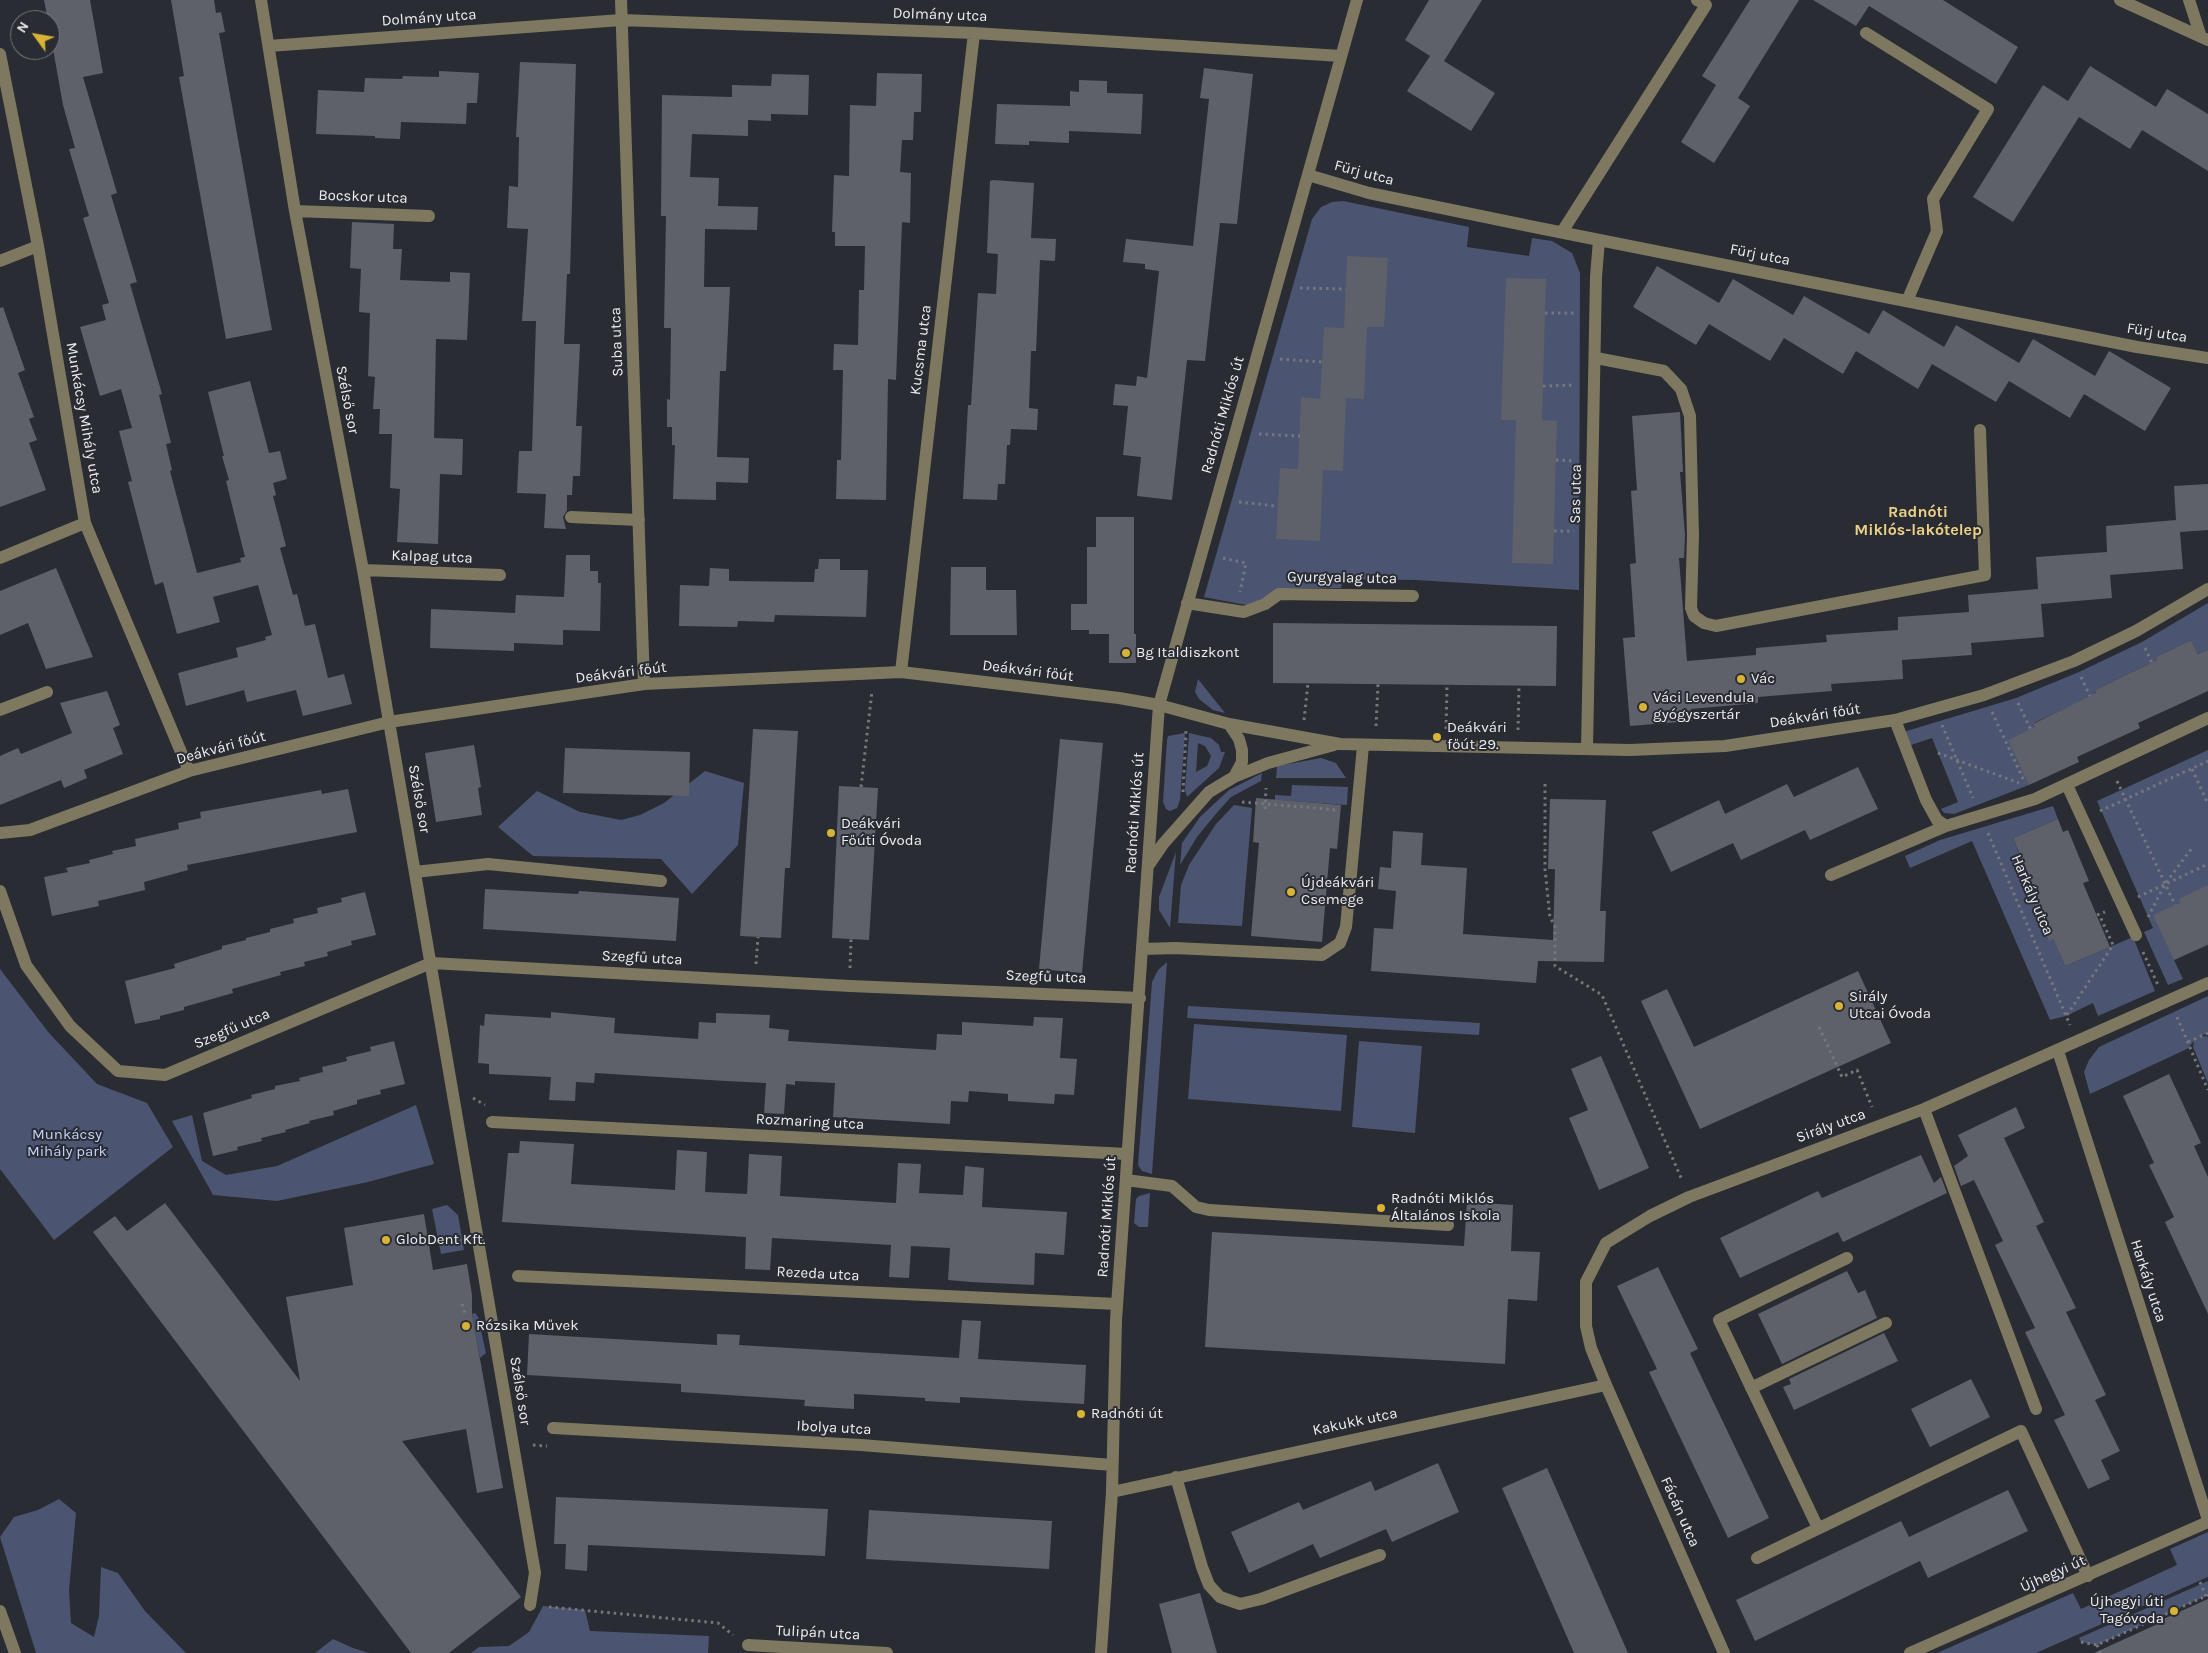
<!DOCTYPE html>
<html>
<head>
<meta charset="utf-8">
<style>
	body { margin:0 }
	#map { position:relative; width:2208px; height:1653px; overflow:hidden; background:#2a2c33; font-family:Karla,sans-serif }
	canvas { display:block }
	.north { position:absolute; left:10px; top:10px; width:50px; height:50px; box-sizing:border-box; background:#2a2c33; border:1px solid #787a80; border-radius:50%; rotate:302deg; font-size:14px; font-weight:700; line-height:20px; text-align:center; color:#eceef3 }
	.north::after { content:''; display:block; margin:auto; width:18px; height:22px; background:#d9b334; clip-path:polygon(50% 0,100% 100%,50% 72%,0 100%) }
</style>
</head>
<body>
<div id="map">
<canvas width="2208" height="1653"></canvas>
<div class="north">N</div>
</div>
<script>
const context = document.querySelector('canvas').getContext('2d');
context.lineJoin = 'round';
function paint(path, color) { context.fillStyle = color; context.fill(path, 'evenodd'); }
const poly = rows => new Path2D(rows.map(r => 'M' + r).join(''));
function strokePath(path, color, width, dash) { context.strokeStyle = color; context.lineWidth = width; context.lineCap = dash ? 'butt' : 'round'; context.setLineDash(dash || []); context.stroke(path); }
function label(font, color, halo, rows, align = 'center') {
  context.font = font + ' Karla,sans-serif'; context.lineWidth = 4; context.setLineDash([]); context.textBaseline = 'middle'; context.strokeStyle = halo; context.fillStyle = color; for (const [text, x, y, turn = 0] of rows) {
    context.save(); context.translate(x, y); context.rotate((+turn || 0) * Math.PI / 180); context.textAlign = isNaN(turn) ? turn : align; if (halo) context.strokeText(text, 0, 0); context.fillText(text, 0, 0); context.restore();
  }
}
paint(poly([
	[1343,201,1469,227,1467,247,1529,256,1532,238,1552,241,1572,253,1580,273,1579,590,1416,580,1343,579,1341,588,1294,588,1251,606,1204,597,1312,219,1321,207,1332,202],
	[2208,603,2208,650,2198,654,2191,640,2156,657,2157,660,2095,690,2096,694,2034,723,2035,727,2029,785,1954,814,1944,813,1941,809,1958,802,1932,738,1905,747,1900,733,2016,698,2079,672,2142,642],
	[1198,679,1225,713,1213,710,1199,699,1195,692],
	[1185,733,1180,800,1177,808,1170,811,1166,809,1163,802,1167,740,1168,736],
	[1189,733,1211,738,1219,745,1221,752,1225,752,1219,768,1187,797,1185,790],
	[1198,743,1205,746,1211,756,1207,766,1196,772],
	[2208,750,2208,945,2174,960,2183,979,2168,985,2144,932,2153,928,2097,801],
	[1321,758,1336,763,1346,778,1276,778,1277,766],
	[705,771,744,783,738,845,692,894,661,859,533,856,498,827,537,791,580,812,621,820,640,815,664,803],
	[1262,773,1261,781,1231,797,1215,815,1197,837,1180,865,1182,843,1200,817,1229,790],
	[1292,785,1348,787,1347,805,1275,800,1275,795,1291,796],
	[1234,805,1252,808,1242,926,1178,923,1181,885,1189,865,1216,824],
	[2053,806,2058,819,2013,838,2028,874,2044,900,2034,904,2049,940,2053,939,2065,966,2133,937,2155,991,2098,1016,2093,1003,2066,1016,2050,1020,1972,841,1910,868,1905,856,1940,840],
	[1176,852,1170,928,1159,910,1159,897],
	[1167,962,1152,1174,1142,1171,1138,1165,1152,982,1158,970],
	[0,969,49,1033,97,1084,147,1103,173,1147,54,1240,0,1169],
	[2208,996,2208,1033,2199,1037,2207,1036,2208,1038,2208,1083,2193,1047,2194,1041,2187,1049,2090,1094,2084,1072,2089,1060,2099,1047],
	[1188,1006,1480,1023,1479,1035,1187,1018],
	[1194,1024,1347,1035,1341,1111,1188,1099],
	[1359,1041,1422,1046,1415,1133,1352,1127],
	[416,1105,434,1164,368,1182,277,1201,213,1195,172,1121,192,1115,202,1161,226,1175,277,1166],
	[1150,1193,1148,1227,1139,1227,1134,1223,1136,1199,1139,1196],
	[447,1205,458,1215,464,1250,441,1254,432,1209],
	[475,1313,478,1317,486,1353,480,1358,472,1314],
	[59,1499,76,1513,69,1590,71,1623,94,1637,99,1616,101,1567,118,1573,145,1611,186,1653,36,1653,0,1537,14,1517,38,1510],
	[2208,1532,2208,1577,2036,1653,1937,1653,2073,1593,2081,1609,2177,1565,2170,1549],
	[2208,1581,2208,1595,2097,1645,2081,1642,2079,1638],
	[543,1606,585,1610,590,1631,709,1636,708,1653,471,1653,479,1647,509,1646,529,1632],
	[333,1639,353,1648,369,1653,315,1653]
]), '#4b5471');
paint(poly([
	[44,0,90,0,103,73,83,77,117,193,111,195,137,282,130,284,162,394,159,395,171,443,166,444,172,470,170,471,197,573,241,562,240,558,245,557,226,481,229,480,222,456,224,456,208,392,250,381,269,453,280,451,287,479,273,483,276,495,273,496,286,546,280,548,293,595,297,594,305,626,315,624,328,678,344,674,352,704,303,716,296,690,247,702,244,690,186,706,178,673,238,657,236,648,266,640,265,637,272,635,258,585,213,597,220,622,177,634,163,582,155,585,128,482,132,481,119,431,132,428,121,389,100,396,80,327,106,320,102,305,109,303,83,218,89,216,69,149,75,148,63,105,50,32,50,20,48,20],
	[171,0,214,0,216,13,221,12,225,32,219,33,272,330,226,339,179,77,184,76],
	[1429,0,1482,0,1444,61,1495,93,1471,131,1407,91,1430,56,1405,40],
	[1750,0,1799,0,1738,98,1750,106,1714,163,1681,142,1716,85,1702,76],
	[1813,0,1943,0,2018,47,1996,84,1869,6,1856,26],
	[520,62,576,64,570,274,567,274,564,344,580,344,576,426,582,426,580,476,573,476,572,495,567,495,567,510,563,517,566,529,544,528,546,494,517,493,519,451,532,451,536,321,522,321,528,229,507,228,509,186,518,187,519,137,516,137],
	[2090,66,2156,107,2167,89,2208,114,2208,171,2142,130,2130,149,2079,117,2013,222,1973,197,2043,85,2068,101],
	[1204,68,1253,74,1237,224,1220,223,1205,361,1187,360,1172,500,1137,496,1141,457,1123,455,1128,406,1113,405,1115,384,1136,386,1137,376,1147,378,1159,271,1145,269,1145,264,1123,262,1126,239,1193,246,1209,99,1200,98],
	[439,71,479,73,477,103,467,103,466,124,401,122,400,139,375,138,375,136,316,134,318,90,364,92,365,78,402,79,403,76,439,77],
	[877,73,922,74,921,112,914,112,913,140,902,140,900,172,911,173,910,223,902,222,896,380,888,379,886,500,836,499,837,460,841,460,843,370,833,370,834,344,858,345,859,290,864,290,865,246,835,246,835,232,832,232,834,175,849,176,850,105,876,106],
	[772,74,809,75,808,115,771,114,771,121,748,120,748,136,692,134,690,177,719,178,718,206,758,207,757,230,705,229,704,287,730,287,726,371,720,371,717,457,749,458,748,483,716,482,716,500,673,499,675,445,672,445,672,427,667,427,667,399,670,400,671,328,664,328,666,216,661,216,662,95,732,97,732,85,771,86],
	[1079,80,1107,81,1107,93,1143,94,1141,134,1069,131,1069,143,1029,141,1029,145,995,144,997,104,1070,106,1070,91,1079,92],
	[993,180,1034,183,1031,238,1056,239,1055,261,1040,260,1036,351,1031,351,1029,408,1038,409,1037,430,1011,429,1010,445,1007,445,1005,484,998,484,997,500,963,499,968,405,971,405,978,293,996,294,998,254,987,253,990,181],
	[352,222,394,224,393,249,402,249,400,280,450,282,450,272,470,273,467,340,436,339,434,438,463,439,462,475,440,474,438,544,397,542,400,489,390,488,392,434,379,434,380,409,373,409,375,377,368,376,370,313,359,312,361,269,350,268],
	[1347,256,1388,258,1384,327,1367,327,1364,399,1346,398,1343,471,1323,470,1320,541,1276,539,1280,468,1298,469,1301,397,1320,399,1324,327,1344,328],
	[1657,266,1719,303,1733,279,1793,315,1804,296,1869,334,1883,310,1944,347,1956,325,2019,363,2033,339,2095,376,2109,351,2171,388,2145,431,2084,394,2070,418,2009,381,1996,402,1932,364,1918,389,1856,351,1843,374,1784,338,1770,361,1709,324,1696,345,1633,307],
	[1506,278,1546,279,1542,420,1557,421,1553,564,1512,563,1516,420,1501,420],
	[3,307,25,370,18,373,34,417,29,419,37,440,29,443,46,490,0,507,0,308],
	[1680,412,1683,472,1680,472,1685,535,1684,558,1679,558,1687,661,1756,655,1756,648,1827,642,1826,635,1898,630,1898,617,1969,612,1968,595,2038,589,2036,557,2107,552,2106,526,2176,520,2174,486,2208,484,2208,530,2180,532,2183,569,2110,575,2112,598,2041,604,2044,637,1971,643,1972,655,1902,660,1903,679,1831,684,1832,691,1758,697,1758,703,1691,709,1692,721,1630,726,1623,638,1635,637,1630,564,1636,563,1631,491,1637,490,1632,416],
	[1096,517,1134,517,1134,634,1136,634,1136,663,1109,663,1109,634,1089,634,1089,630,1071,630,1071,604,1087,604,1087,547,1096,547],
	[566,555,590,555,590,571,598,571,598,583,601,583,600,631,563,630,563,645,514,643,514,651,430,648,431,609,515,613,516,595,564,597],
	[819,559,840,559,840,570,868,570,866,617,775,615,774,622,738,621,737,627,679,626,680,585,709,586,710,568,729,569,729,581,814,582,815,569,818,569],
	[951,567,986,567,986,590,1016,590,1017,635,950,635],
	[56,568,93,657,46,669,28,623,0,635,0,591],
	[1273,623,1557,626,1556,686,1273,683],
	[2191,640,2198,654,2208,650,2208,691,2138,723,2140,728,2077,757,2079,762,2029,785,2008,740,2035,727,2033,724,2096,693,2095,690,2157,660,2156,657],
	[107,691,120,725,113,728,123,754,84,770,87,778,64,788,61,780,0,805,0,756,18,748,21,754,72,733,60,703],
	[753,729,798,731,790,868,785,868,781,938,740,936],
	[1060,739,1103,743,1082,973,1039,969],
	[474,745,481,787,478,788,482,815,436,822,425,753],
	[565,748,690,752,689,796,563,793],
	[1858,767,1878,809,1810,840,1805,830,1741,860,1733,843,1671,872,1652,832,1719,800,1725,814,1787,784,1794,797],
	[839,786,878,788,869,940,832,938],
	[348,789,357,832,187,865,188,870,144,882,145,890,98,901,99,906,52,916,44,877,68,872,66,868,90,863,89,860,113,854,112,851,136,846,135,839,179,829,178,823,201,818,200,812,321,790,322,794],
	[1256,798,1341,805,1337,849,1330,848,1322,942,1251,936,1259,843,1253,842],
	[1550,799,1606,800,1600,911,1606,911,1604,962,1538,961,1536,983,1371,971,1374,928,1393,929,1396,891,1378,889,1380,867,1391,868,1393,831,1423,833,1421,865,1467,868,1463,934,1553,940,1555,869,1548,869],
	[2058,819,2063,832,2068,830,2089,881,2083,883,2110,947,2065,966,2053,939,2049,941,2034,904,2040,901,2013,838],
	[2208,885,2208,944,2174,960,2153,915,2180,903,2179,899],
	[485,889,578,894,579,891,679,898,676,941,483,929],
	[365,892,376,935,351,941,352,945,327,952,328,956,304,962,305,966,280,972,281,975,232,989,233,993,184,1007,184,1010,160,1016,160,1019,135,1024,125,981,175,968,174,964,222,949,222,946,246,940,246,938,270,932,270,929,294,923,293,919,318,913,317,908,342,902,341,898],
	[1858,971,1891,1043,1700,1129,1641,1001,1667,989,1694,1047],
	[551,1012,615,1018,614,1033,698,1039,699,1022,716,1023,716,1013,770,1015,769,1028,789,1030,788,1041,936,1050,937,1034,962,1035,962,1022,1033,1026,1034,1017,1063,1018,1060,1058,1077,1059,1074,1095,1055,1094,1054,1104,1008,1101,1008,1094,969,1091,968,1102,951,1101,950,1124,833,1117,835,1083,795,1081,795,1085,786,1084,784,1114,764,1113,766,1083,726,1081,595,1073,594,1083,576,1082,575,1101,549,1100,551,1077,489,1074,489,1064,478,1063,480,1025,484,1026,485,1014,551,1018],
	[394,1041,405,1084,380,1090,381,1094,357,1100,357,1104,333,1111,334,1115,309,1121,310,1123,285,1130,286,1132,261,1138,262,1141,237,1147,238,1150,213,1156,203,1113,252,1098,251,1095,275,1089,275,1086,300,1081,299,1078,323,1072,322,1067,347,1061,346,1057,371,1051,370,1047],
	[1601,1056,1649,1168,1599,1190,1569,1118,1588,1110,1571,1069],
	[2169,1074,2201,1143,2194,1146,2208,1177,2208,1314,2165,1222,2174,1217,2149,1165,2154,1163,2123,1096],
	[2016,1107,2025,1128,2004,1138,2044,1222,2036,1226,2076,1308,2066,1312,2106,1395,2095,1400,2120,1451,2101,1460,2110,1479,2088,1489,2054,1420,2065,1415,2025,1332,2035,1328,1995,1245,2003,1241,1974,1180,1961,1186,1954,1166,1968,1156,1958,1135],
	[520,1141,574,1144,571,1184,626,1187,675,1190,677,1150,707,1152,705,1192,747,1194,749,1154,782,1156,780,1196,830,1199,896,1203,898,1163,921,1164,919,1193,963,1195,965,1166,984,1168,982,1207,1067,1212,1064,1255,1035,1253,1034,1285,971,1282,948,1280,950,1248,911,1246,909,1278,889,1277,891,1245,772,1238,770,1270,745,1269,746,1237,502,1222,508,1153,519,1153],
	[1921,1155,1934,1183,1941,1177,1947,1193,1843,1242,1838,1232,1740,1278,1720,1238,1818,1191,1822,1198],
	[1467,1202,1513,1205,1511,1251,1540,1252,1537,1301,1508,1299,1505,1364,1205,1347,1212,1232,1464,1246],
	[165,1203,300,1381,286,1297,353,1285,344,1228,424,1214,433,1270,467,1264,472,1295,472,1314,503,1488,477,1493,466,1429,402,1441,521,1597,449,1653,411,1653,93,1232,115,1216,127,1231],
	[1658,1267,1698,1349,1690,1353,1769,1518,1728,1538,1649,1372,1657,1369,1617,1286],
	[1847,1271,1858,1293,1865,1290,1877,1318,1782,1364,1758,1314],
	[962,1320,981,1321,978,1359,1086,1365,1084,1404,960,1397,960,1403,925,1401,925,1398,854,1394,854,1409,804,1406,805,1400,681,1392,681,1384,527,1375,529,1334,717,1345,717,1334,740,1335,739,1345,959,1358],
	[1884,1333,1898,1361,1794,1410,1783,1387,1791,1384,1789,1379],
	[1971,1379,1990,1417,1930,1447,1911,1409],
	[1438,1463,1459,1512,1392,1542,1386,1529,1320,1558,1313,1544,1249,1573,1231,1532,1299,1502,1303,1510,1371,1481,1375,1491],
	[1547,1468,1628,1653,1574,1653,1502,1488],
	[2008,1490,2028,1531,1928,1578,1920,1561,1755,1641,1736,1600,1901,1521,1909,1537],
	[556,1497,828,1509,825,1556,588,1545,587,1571,565,1569,566,1544,554,1544],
	[869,1510,1052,1521,1049,1569,866,1559],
	[1200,1593,1217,1653,1172,1653,1159,1604],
	[2208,1599,2208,1653,2094,1653,2162,1622,2161,1620]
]), '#5e6169');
strokePath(poly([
	[1300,288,1346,289],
	[1545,313,1577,313],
	[1280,359,1322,362],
	[1543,386,1575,385],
	[1259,434,1300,436],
	[1556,460,1575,461],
	[1239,502,1277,506],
	[1554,531,1574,531],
	[1223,558,1246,563,1240,592],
	[2145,648,2152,663],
	[2081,677,2090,696],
	[2018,703,2031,730],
	[1992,712,2025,783],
	[1304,720,1308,683],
	[1942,725,1973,798],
	[1376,726,1378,684],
	[1446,729,1447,685],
	[1518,730,1519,686],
	[1938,753,2019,783],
	[2192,769,2208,804],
	[2117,781,2175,905],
	[1545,784,1545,869,1550,918,1555,925,1555,966,1602,995,1682,1180],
	[861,787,872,691],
	[1183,792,1186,731],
	[1242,802,1339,810],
	[1265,809,1266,788],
	[2100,811,2208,761],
	[1988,833,2070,1025],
	[2138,897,2208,864],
	[2097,915,2105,912],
	[2148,917,2165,884,2192,848],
	[2143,952,2158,985],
	[756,964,758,937],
	[850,968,851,939],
	[2067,1015,2113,945,2099,914],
	[2177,1017,2208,1090],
	[1819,1027,1842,1077,1857,1070,1872,1107],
	[2188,1042,2208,1033],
	[473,1098,485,1105],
	[462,1304,465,1314],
	[533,1445,547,1446],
	[2200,1582,2207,1599],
	[549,1607,718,1623,733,1635],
	[2081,1642,2097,1645,2208,1595],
	[2097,1645,2100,1653]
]), '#75777d', 3, [2.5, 4]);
strokePath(poly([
	[261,0,295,211,363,570,535,1573,530,1605],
	[621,0,644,684],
	[2120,0,2208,40],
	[2189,0,2201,37],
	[1866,33,1988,109,1933,199,1937,231,1907,301],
	[269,46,621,20,974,33,1341,56],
	[0,54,38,246,85,523,189,771],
	[1308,175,1369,193,1534,227,2137,347,2208,358],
	[295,211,429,216],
	[1562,232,1706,5,1697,0],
	[0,261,38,246],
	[1596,358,1664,371,1681,389,1690,416,1693,535,1691,608,1694,616,1704,623,1716,626,1985,575,1980,430],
	[571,517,639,520],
	[0,558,85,523],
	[363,570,500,575],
	[1187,603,1244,612,1265,604,1279,594,1413,596],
	[901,672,974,33],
	[0,710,47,692],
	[1895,720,1926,800,1937,820,1946,826],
	[1229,724,1239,739,1242,750,1242,762,1234,777],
	[1587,749,1596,277,1599,240],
	[2067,785,2136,935],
	[0,833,30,830,189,771,389,722,644,684,901,672,1119,698,1159,705,1229,724,1340,744,1630,750,1725,746,1895,720,1984,695,2074,661,2136,631,2208,589],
	[1148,866,1163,844,1209,792,1234,777,1268,763,1334,745],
	[415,872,488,864,661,881],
	[1831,875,1946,826,2035,799,2208,718],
	[0,891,26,965,70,1026,118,1071,165,1075,431,963,850,986,1140,998],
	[1143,949,1175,948,1322,955,1340,943,1346,927,1363,746],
	[2058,1051,2208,1520],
	[1924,1109,2036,1409],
	[492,1122,1127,1154],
	[1126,1180,1172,1186,1196,1207,1209,1210,1448,1225],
	[518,1276,1117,1304],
	[1751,1388,1886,1323],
	[553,1428,861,1445,1112,1465],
	[1176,1477,1202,1567,1209,1585,1220,1597,1240,1604,1261,1599,1380,1555],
	[1112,1492,1606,1385],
	[1818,1528,1719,1320,1847,1258],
	[1757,1558,2021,1431,2088,1576],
	[0,1611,15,1653],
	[748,1645,887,1653],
	[1101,1653,1112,1492,1116,1320,1159,705,1357,0],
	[1724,1653,1606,1385,1591,1348,1586,1326,1586,1282,1606,1243,1650,1216,1689,1197,1924,1109,2208,983],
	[1910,1653,2208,1522]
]), '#7f7861', 12);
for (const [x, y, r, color] of [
	[1126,653,5,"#d9b334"],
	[1741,679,5,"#d9b334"],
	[1643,707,5,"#d9b334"],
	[1437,737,5,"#d9b334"],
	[831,833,5,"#d9b334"],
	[1291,892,5,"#d9b334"],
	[1839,1006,5,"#d9b334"],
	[1381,1208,5,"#d9b334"],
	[386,1240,5,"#d9b334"],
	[466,1326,5,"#d9b334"],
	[1081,1414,5,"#d9b334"],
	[2174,1611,5,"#d9b334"]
]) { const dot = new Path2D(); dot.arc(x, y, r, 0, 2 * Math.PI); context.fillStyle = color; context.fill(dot); strokePath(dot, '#2a2c33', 2); }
label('15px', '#eceef3', '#2a2c33', [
	["Dolmány utca",940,15,2],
	["Dolmány utca",429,18,-4],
	["Fürj utca",1364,173,15],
	["Bocskor utca",363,197,2],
	["Fürj utca",1760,255,11],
	["Fürj utca",2157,333,9],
	["Suba utca",617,342,-92],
	["Kucsma utca",921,350,-83],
	["Szélső sor",347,400,79],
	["Radnóti Miklós út",1223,415,-74],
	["Munkácsy Mihály utca",84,418,80],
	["Sas utca",1576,494,-89],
	["Kalpag utca",432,557,2],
	["Gyurgyalag utca",1342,578,1],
	["Deákvári főút",1028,671,7],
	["Deákvári főút",621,673,-7],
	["Deákvári főút",1815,716,-9],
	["Deákvári főút",221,748,-15],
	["Szélső sor",419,799,80],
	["Radnóti Miklós út",1135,813,-86],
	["Harkály utca",2032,895,67],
	["Szegfű utca",642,958,3],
	["Szegfű utca",1046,977,2],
	["Szegfű utca",232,1029,-23],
	["Rozmaring utca",810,1122,3],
	["Sirály utca",1831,1126,-20],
	["Radnóti Miklós út",1107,1217,-86],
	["Rezeda utca",818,1274,3],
	["Harkály utca",2148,1281,72],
	["Szélső sor",520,1391,81],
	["Kakukk utca",1355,1422,-12],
	["Ibolya utca",834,1428,3],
	["Fácán utca",1680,1512,66],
	["Újhegyi út",2053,1574,-24],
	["Tulipán utca",818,1633,3]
]);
label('15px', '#eceef3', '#2a2c33', [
	["Bg Italdiszkont",1136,653],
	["Vác",1751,679],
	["Váci Levendula",1653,698],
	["gyógyszertár",1653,715],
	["Deákvári",1447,728],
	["főút 29.",1447,745],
	["Deákvári",841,824],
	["Főúti Óvoda",841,841],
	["Újdeákvári",1301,883],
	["Csemege",1301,900],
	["Sirály",1849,997],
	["Utcai Óvoda",1849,1014],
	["Radnóti Miklós",1391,1199],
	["Általános Iskola",1391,1216],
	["GlobDent Kft.",396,1240],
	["Rózsika Művek",476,1326],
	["Radnóti út",1091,1414],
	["Újhegyi úti",2164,1602,"right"],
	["Tagóvoda",2164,1619,"right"]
], 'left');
label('15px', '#c3d2fe', '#2a2c33', [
	["Munkácsy",67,1135],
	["Mihály park",67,1152]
]);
label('bold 16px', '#ecd286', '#2a2c33', [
	["Radnóti",1918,512],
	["Miklós-lakótelep",1918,530]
]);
</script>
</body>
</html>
